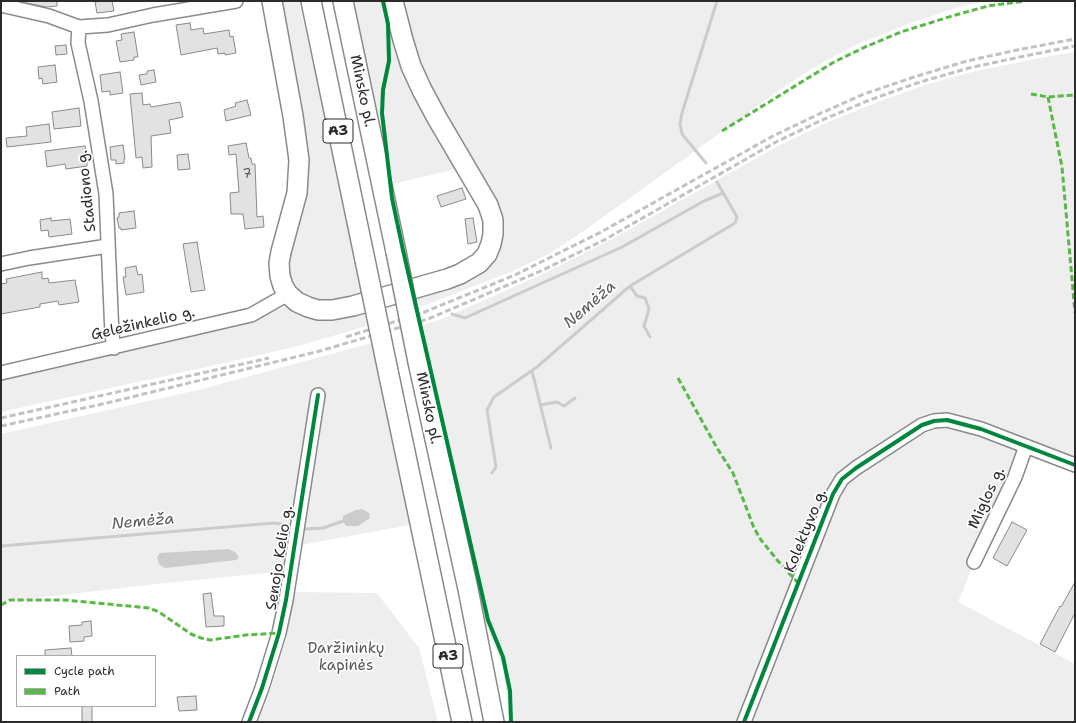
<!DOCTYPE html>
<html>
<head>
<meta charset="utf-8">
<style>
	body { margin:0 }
	#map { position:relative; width:1076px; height:723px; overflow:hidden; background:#fff; font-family:"Shantell Sans",sans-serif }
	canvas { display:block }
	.frame { position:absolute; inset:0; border:2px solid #2b2b2b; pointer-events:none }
	.legend { position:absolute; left:16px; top:655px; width:140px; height:52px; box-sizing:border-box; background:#fff; border:1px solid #aaa; margin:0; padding:5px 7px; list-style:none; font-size:12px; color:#2b2b2b }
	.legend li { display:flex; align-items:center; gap:8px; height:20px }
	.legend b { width:20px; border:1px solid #aaa }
</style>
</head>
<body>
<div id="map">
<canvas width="1076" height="723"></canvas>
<div class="frame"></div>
<ul class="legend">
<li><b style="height:5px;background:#00873e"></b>Cycle path</li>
<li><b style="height:5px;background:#58b947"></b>Path</li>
</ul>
</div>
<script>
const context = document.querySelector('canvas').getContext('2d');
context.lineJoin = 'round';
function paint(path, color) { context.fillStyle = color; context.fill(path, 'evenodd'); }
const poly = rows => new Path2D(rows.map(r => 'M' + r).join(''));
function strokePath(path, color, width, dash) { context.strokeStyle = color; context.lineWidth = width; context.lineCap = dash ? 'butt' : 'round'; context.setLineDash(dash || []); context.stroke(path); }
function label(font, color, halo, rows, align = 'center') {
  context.font = font + ' "Shantell Sans",sans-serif'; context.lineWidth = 3.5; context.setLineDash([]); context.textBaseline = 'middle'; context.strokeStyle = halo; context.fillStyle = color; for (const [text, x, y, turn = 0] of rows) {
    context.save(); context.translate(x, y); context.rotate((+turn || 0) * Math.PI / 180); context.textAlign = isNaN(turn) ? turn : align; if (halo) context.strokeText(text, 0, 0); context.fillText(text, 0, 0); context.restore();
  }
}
paint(poly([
	[277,1,299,1,363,298,322,304,294,292,286,269,303,194],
	[354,1,386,1,460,168,392,184],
	[400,1,985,1,956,8,908,24,856,45,823,62,791,82,585,230,549,254,508,273,420,307,416,295,459,281,500,233,423,73],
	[1075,52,1075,460,980,423,956,415,941,414,926,418,826,498,736,722,511,722,502,666,485,622,422,326,446,317,545,273,612,239,780,145,831,121,883,100,928,84,976,71,1045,57],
	[287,306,303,312,363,309,367,326,298,346,215,365,1,412,1,378,247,320],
	[372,343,410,525,290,547,286,571,156,584,1,602,1,434,202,389],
	[948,426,961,429,1020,451,958,602,1075,664,1075,722,748,722,838,497,858,474,905,443,935,429],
	[294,592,377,593,419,648,438,722,257,722,268,696,278,667,287,635]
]), '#eee');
paint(poly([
	[362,509,369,513,370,518,358,526,346,526,343,521,343,516,356,510],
	[229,549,236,553,239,557,236,560,165,568,159,564,157,557,160,553]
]), '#ccc');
strokePath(poly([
	[706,163,682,134,680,124,682,113,717,1],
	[630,286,637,296,645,298,649,309,644,326,650,337],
	[452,314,465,318,622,247,704,201,723,193],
	[532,371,551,448],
	[541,405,557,402,564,406,575,398],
	[492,473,496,467,487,410,494,397,537,367,630,286,735,223,737,217,717,182],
	[306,529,323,528,346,520],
	[1,546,274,523,288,525]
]), '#ccc', 3);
const building = poly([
	[26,1,57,1,57,6,47,7,26,3,26,1],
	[103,1,112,1,114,11,97,13,95,2,103,1],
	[190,23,191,30,203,28,204,34,229,30,230,37,233,36,236,53,225,55,225,53,218,54,217,48,181,55,176,25,190,23],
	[134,32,138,57,134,57,134,60,120,62,116,41,122,40,121,34,134,32],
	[66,45,67,54,56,55,55,46,66,45],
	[55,65,57,82,43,84,42,78,39,79,38,67,55,65],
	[154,70,156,82,141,85,139,75,147,74,147,71,154,70],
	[120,72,123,93,110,95,110,91,102,92,100,75,120,72],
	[142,93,143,105,150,104,151,107,180,102,183,117,169,120,171,133,151,136,152,167,143,168,142,157,136,158,130,94,142,93],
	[247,100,251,115,226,121,224,110,236,106,235,103,247,100],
	[79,108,81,126,54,129,52,112,79,108],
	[49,124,51,142,7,147,6,138,27,136,26,127,49,124],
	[246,143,249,158,251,158,252,164,255,164,257,217,263,216,264,227,245,229,243,214,231,214,230,193,239,192,236,154,229,155,228,146,246,143],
	[123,145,125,159,124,159,124,163,116,164,116,160,111,160,110,147,123,145],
	[85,146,86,151,88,151,89,160,87,160,87,166,66,169,65,164,47,167,45,151,85,146],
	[188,154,190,169,178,170,177,155,188,154],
	[462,188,466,199,441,207,437,196,462,188],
	[134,211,136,228,121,230,121,228,119,228,117,218,119,217,119,213,134,211],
	[51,218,51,221,70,219,72,234,49,237,48,230,41,231,40,220,51,218],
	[473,218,477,242,468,244,465,219,473,218],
	[197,242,205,290,191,292,183,244,197,242],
	[136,266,138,275,142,274,144,292,126,295,123,277,126,277,125,268,136,266],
	[42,272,42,279,48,278,49,283,75,280,79,302,59,305,58,301,40,304,40,307,1,314,1,284,7,283,6,279,42,272],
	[1012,522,1027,530,1007,566,993,558,1012,522],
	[1075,582,1075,613,1055,652,1040,644,1060,606,1061,607,1075,582],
	[211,593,214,616,224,616,224,626,206,627,203,594,211,593],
	[91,621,92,636,84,637,84,641,70,642,69,626,82,625,82,622,91,621],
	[71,648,72,656,45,656,45,650,71,648],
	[196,696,197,710,179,711,177,697,196,696],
	[82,706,92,706,92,722,82,722,82,706]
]);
paint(building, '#e2e2e2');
strokePath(building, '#8a8a8a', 1);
const minor = poly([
	[1,5,49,16,79,27,108,25,153,15,236,1],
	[79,27,78,43,91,101,106,194,112,335,114,348],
	[1,264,29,258,108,246],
	[1,373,251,315,288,294],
	[974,562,1015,477,1026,446],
	[249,722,262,688,279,633,286,600,318,395],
	[744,722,833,494,842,479,856,468,922,425,934,421,947,420,981,429,1075,465]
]);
const highway = poly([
	[272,1,293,116,299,160,297,193,281,252,279,263,280,276,283,286,288,294,297,302,308,307,318,310,332,310,353,306,447,279,460,274,479,263,487,254,491,244,493,234,493,220,488,205,437,118,422,90,411,66,403,40,393,1],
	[311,1,365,260],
	[343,1,396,252],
	[418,362,468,589,494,722],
	[388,371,462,722]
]);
strokePath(minor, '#8a8a8a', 16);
strokePath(highway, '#8a8a8a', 22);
strokePath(minor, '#fff', 13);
strokePath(highway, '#fff', 19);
strokePath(poly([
	[346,337,422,313,515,275,601,232,773,136,819,114,864,94,914,77,967,61,1017,50,1075,39],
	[1,418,269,358],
	[1,426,107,403,320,351,428,319,543,270,604,240,776,142,822,120,867,101,917,83,969,68,1020,57,1075,46]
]), '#c2c2c2', 3, [6, 3]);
const highwayBridge = poly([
	[396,252,418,362],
	[365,260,388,371]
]);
strokePath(highwayBridge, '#8a8a8a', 22, []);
strokePath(highwayBridge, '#fff', 19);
strokePath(poly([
	[1031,94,1048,97,1075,95],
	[1048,97,1062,167,1075,313],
	[722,131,834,62,865,47,901,32,952,16,988,6,1025,1],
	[678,378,717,448,733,473,754,528,761,540,778,561,798,583],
	[1,605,10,600,65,600,149,608,159,612,191,634,201,638,210,640,246,635,279,633]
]), '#58b947', 3, [6, 3]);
strokePath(poly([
	[383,1,388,24,389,61,383,90,382,113,392,198,403,250,488,620,503,657,510,691,511,722],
	[249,722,262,688,279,633,286,600,318,395],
	[744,722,833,494,842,479,856,468,922,425,934,421,947,420,981,429,1075,465]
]), '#00873e', 4);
label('13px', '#595959', null, [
	["7",247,175]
]);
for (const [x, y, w] of [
	[338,131,30],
	[448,656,30]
]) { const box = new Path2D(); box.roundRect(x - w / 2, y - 12, w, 24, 3); context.fillStyle = '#fff'; context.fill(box); strokePath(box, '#2b2b2b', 1); }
label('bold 14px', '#2b2b2b', null, [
	["A3",338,131],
	["A3",448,656]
]);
label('15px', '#2b2b2b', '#fff', [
	["Minsko pl.",362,91,78],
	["Stadiono g.",87,191,-96],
	["Geležinkelio g.",143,324,-13],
	["Minsko pl.",428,408,78],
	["Miglos g.",987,498,-65],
	["Kolektyvo g.",806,531,-68],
	["Senojo Kelio g.",280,558,-81]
]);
label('15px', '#585858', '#fff', [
	["Daržininkų",346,649],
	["kapinės",346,666]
]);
label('italic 16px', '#5c5c5c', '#fff', [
	["Nemėža",590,305,-41],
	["Nemėža",143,522,-5]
]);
</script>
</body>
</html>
